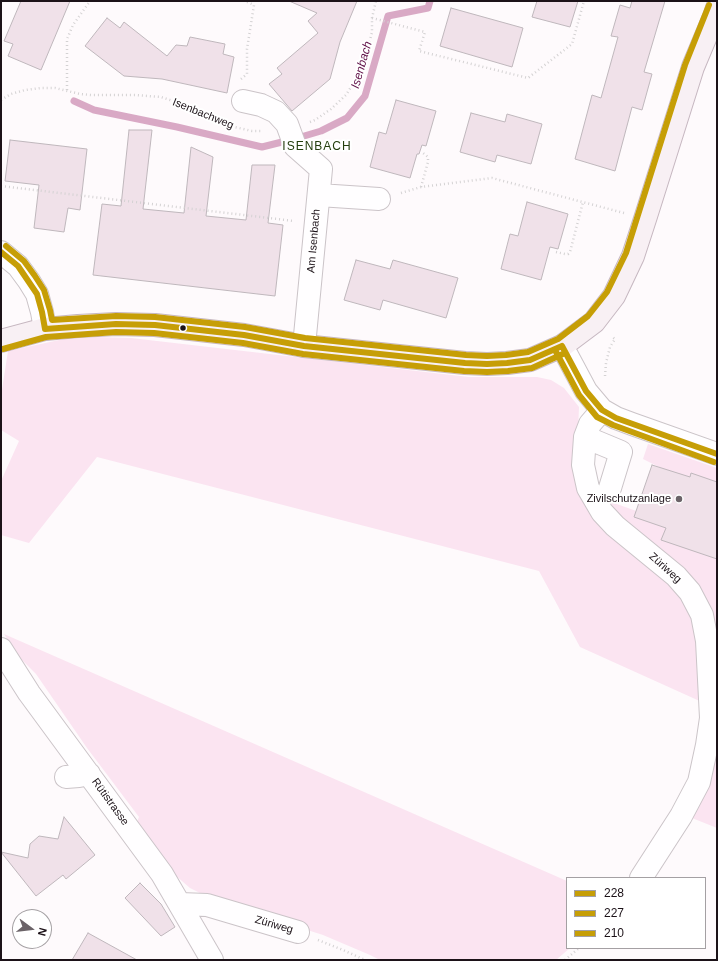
<!DOCTYPE html>
<html>
<head>
<meta charset="utf-8">
<style>
	body { margin:0 }
	#map { position:relative; width:718px; height:961px; overflow:hidden; background:#fefafc; font-family:Helvetica,sans-serif }
	canvas { display:block }
	.frame { position:absolute; inset:0; border:2px solid #1c1218; pointer-events:none }
	.legend { position:absolute; left:566px; top:877px; width:140px; height:72px; box-sizing:border-box; background:#fff; border:1px solid #a4a0a3; margin:0; padding:5px 7px; list-style:none; font-size:12px; color:#1c1218 }
	.legend li { display:flex; align-items:center; gap:8px; height:20px }
	.legend b { width:20px; border:1px solid #a4a0a3 }
	.north { position:absolute; left:12px; top:909px; width:40px; height:40px; box-sizing:border-box; background:#fff; border:1px solid #a4a0a3; border-radius:50%; rotate:105deg; font-size:11px; font-weight:700; line-height:16px; text-align:center; color:#1c1218 }
	.north::after { content:''; display:block; margin:auto; width:14px; height:18px; background:#6b6368; clip-path:polygon(50% 0,100% 100%,50% 72%,0 100%) }
</style>
</head>
<body>
<div id="map">
<canvas width="718" height="961"></canvas>
<div class="frame"></div>
<ul class="legend">
<li><b style="height:5px;background:#c69e06"></b>228</li>
<li><b style="height:5px;background:#c69e06"></b>227</li>
<li><b style="height:5px;background:#c69e06"></b>210</li>
</ul>
<div class="north">N</div>
</div>
<script>
const context = document.querySelector('canvas').getContext('2d');
context.lineJoin = 'round';
function paint(path, color) { context.fillStyle = color; context.fill(path, 'evenodd'); }
const poly = rows => new Path2D(rows.map(r => 'M' + r).join(''));
function strokePath(path, color, width, dash) { context.strokeStyle = color; context.lineWidth = width; context.lineCap = dash ? 'butt' : 'round'; context.setLineDash(dash || []); context.stroke(path); }
function label(font, color, halo, rows, align = 'center') {
  context.font = font + ' Helvetica,sans-serif'; context.lineWidth = 4; context.setLineDash([]); context.textBaseline = 'middle'; context.strokeStyle = halo; context.fillStyle = color; for (const [text, x, y, turn = 0] of rows) {
    context.save(); context.translate(x, y); context.rotate((+turn || 0) * Math.PI / 180); context.textAlign = isNaN(turn) ? turn : align; if (halo) context.strokeText(text, 0, 0); context.fillText(text, 0, 0); context.restore();
  }
}
paint(poly([
	[96,337,131,338,469,377,537,377,551,380,564,388,579,407,577,457,579,483,653,564,693,610,704,703,580,647,539,571,97,457,29,543,1,535,1,481,19,441,1,430,1,396,8,351,64,339],
	[648,444,717,468,717,828,687,816,703,787,705,608,614,517,605,497,611,502,642,513,663,469,643,459],
	[4,634,567,881,567,948,570,948,556,960,380,960,370,955,323,935,216,901,190,888,168,869,136,824,139,817,87,748,36,674,18,656]
]), '#fbe4f1');
strokePath(poly([
	[74,101,94,110,177,127,262,147,294,139,321,131,347,118,365,96,388,16,428,8,430,1]
]), '#d9a9c5', 7);
const building = poly([
	[21,1,70,1,41,70,8,56,13,44,4,41,21,1],
	[289,1,357,1,340,42,330,79,292,111,269,84,282,74,277,68,318,33,308,21,317,13,289,1],
	[537,1,578,1,570,27,532,17,537,1],
	[632,1,665,1,644,72,652,74,642,110,632,107,615,171,575,159,592,95,601,98,618,37,611,36,620,5,630,8,632,1],
	[451,8,523,28,512,67,440,46,451,8],
	[107,18,120,28,124,22,167,56,176,45,187,46,190,37,225,44,223,54,234,57,227,93,162,79,124,76,85,46,107,18],
	[396,100,436,111,426,146,422,145,419,154,417,154,410,178,370,167,379,132,386,134,396,100],
	[471,113,505,122,507,114,542,124,531,164,497,155,495,162,460,152,471,113],
	[129,130,152,130,143,209,184,213,191,147,213,157,206,216,246,220,252,165,275,165,268,223,283,225,275,296,93,275,102,204,121,206,129,130],
	[10,140,87,149,80,210,68,208,64,232,34,228,39,185,5,181,10,140],
	[527,202,568,214,558,249,550,247,541,280,501,269,510,234,518,236,527,202],
	[356,260,390,269,393,260,458,278,446,318,383,300,380,310,344,300,356,260],
	[652,465,690,477,691,473,717,482,717,559,661,540,666,528,634,517,652,465],
	[64,817,95,855,66,879,63,875,36,896,1,852,28,858,30,844,39,836,58,839,64,817],
	[140,883,161,904,175,927,161,936,125,898,140,883],
	[88,933,137,960,72,960,88,933]
]);
paint(building, '#f0e1e9');
strokePath(building, '#bfb7bc', 1);
const minor = poly([
	[243,101,261,105,276,112,287,124,295,146,321,169,304,346],
	[319,195,379,199],
	[1,252,18,266,29,281,37,294,42,312,45,329],
	[562,346,586,391,602,410,616,418,632,424,717,454],
	[602,410,590,424,585,437,583,465,588,488,602,512,615,526,676,576,690,592,702,615,707,641,711,718,707,745,699,782,681,816,641,878],
	[585,437,621,452,610,488],
	[1,649,29,693,162,874,212,960],
	[66,777,79,776,89,774],
	[180,904,207,905,298,932]
]);
const major = poly([
	[1,341,45,329,78,326,116,324,155,325,244,335,304,346,465,363,487,364,507,363,530,360,562,346,594,322,614,296,624,275,633,256,646,216,693,67,714,17,717,8]
]);
strokePath(minor, '#cbc4c8', 24);
strokePath(major, '#c6b7c0', 24);
strokePath(poly([
	[372,18,425,32,419,51,528,78,572,44,584,1],
	[241,79,247,74,247,49,254,5,245,1],
	[67,90,67,39,73,25,90,1],
	[1,100,11,94,25,90,41,88,55,88,80,94,91,95,135,95,161,97,182,104,226,125,252,131,263,131],
	[310,122,315,120,331,109,346,95,361,71,368,48,372,32,372,18,376,1],
	[1,186,294,221],
	[421,187,428,162,428,157,423,153],
	[401,193,421,187,492,178,624,213],
	[556,252,565,254,568,254,570,252,583,202],
	[605,376,606,363,610,347,615,339,611,336],
	[318,940,343,950,365,960],
	[565,960,579,948]
]), '#d4d2d3', 2.5, [1, 3]);
strokePath(minor, '#fffeff', 22);
strokePath(major, '#f8f0f4', 22);
strokePath(poly([
	[1,252,18,266,37,294,42,312,45,329],
	[45,329,116,324,155,325,244,335,304,346,465,363,487,364,507,363,530,360,562,346],
	[562,346,586,391,602,410,616,418,717,454]
]), '#c69e06', 6);
strokePath(poly([
	[3,349,46,337,116,332,154,333,243,343,303,354,464,371,487,372,508,371,532,368,565,353],
	[555,350,579,395,597,417,613,425,714,462]
]), '#c69e06', 6);
strokePath(poly([
	[6,246,24,261,35,276,44,290,50,310,52,320,116,316,155,317,245,327,305,338,466,355,487,356,506,355,528,352,558,339,588,316,607,292,626,253,685,65,709,5]
]), '#c69e06', 6);
for (const [x, y, r, color] of [
	[183,328,3.5,"#1c1218"],
	[679,499,4,"#6b6368"]
]) { const dot = new Path2D(); dot.arc(x, y, r, 0, 2 * Math.PI); context.fillStyle = color; context.fill(dot); strokePath(dot, '#fff', 1.5); }
label('11px', '#1c1218', '#fff', [
	["Isenbachweg",203,114,22],
	["Am Isenbach",314,241,-85],
	["Züriweg",665,568,42],
	["Rütistrasse",110,802,54],
	["Züriweg",274,925,16]
]);
label('11px', '#1c1218', '#fff', [
	["Zivilschutzanlage",671,499]
], 'right');
label('italic 12px', '#5e0e46', '#fff', [
	["Isenbach",362,65,-74]
]);
context.letterSpacing = '1px';
label('12px', '#243e0e', '#fff', [
	["ISENBACH",317,147]
]);
context.letterSpacing = '0px';
</script>
</body>
</html>
